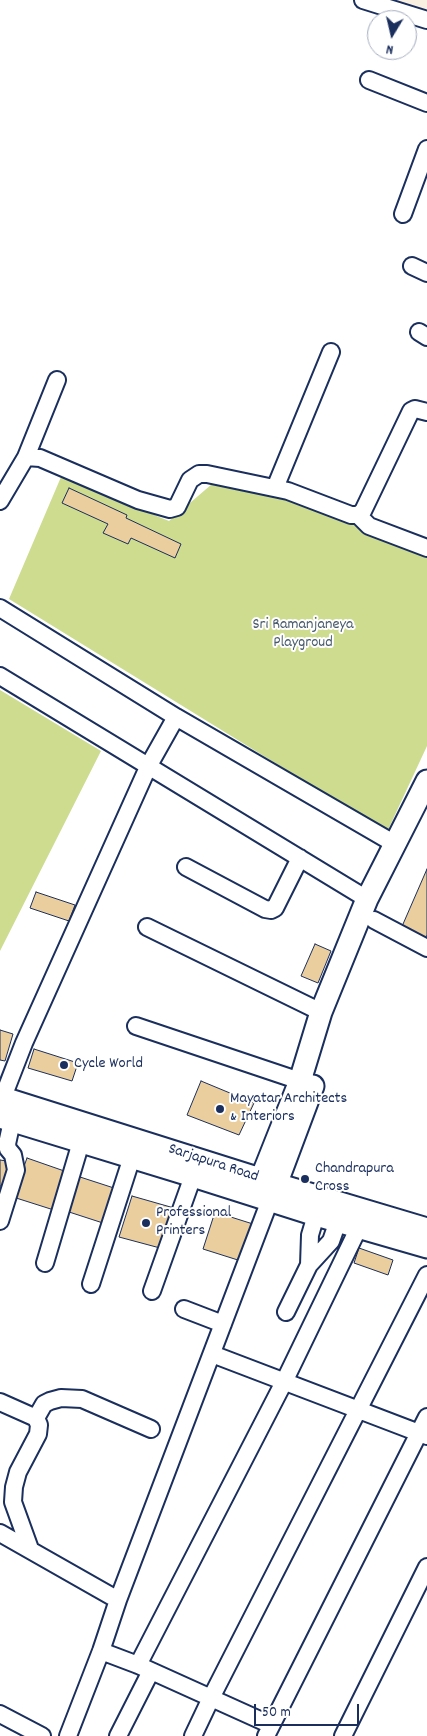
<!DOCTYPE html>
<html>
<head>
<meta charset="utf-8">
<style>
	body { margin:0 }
	#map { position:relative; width:427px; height:1736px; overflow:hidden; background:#fff; font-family:Dekko,sans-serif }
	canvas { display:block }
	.north { position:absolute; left:367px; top:10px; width:50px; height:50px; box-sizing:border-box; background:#fff; border:1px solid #a4acbf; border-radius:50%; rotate:189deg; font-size:14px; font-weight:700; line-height:20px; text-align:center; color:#1b2f5e }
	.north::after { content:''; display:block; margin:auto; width:18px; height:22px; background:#1b2f5e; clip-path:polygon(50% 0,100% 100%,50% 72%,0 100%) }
	.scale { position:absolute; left:254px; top:1704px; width:105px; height:22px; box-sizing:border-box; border:2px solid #1b2f5e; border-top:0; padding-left:6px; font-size:15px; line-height:18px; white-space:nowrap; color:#1b2f5e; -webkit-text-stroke:4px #fff; paint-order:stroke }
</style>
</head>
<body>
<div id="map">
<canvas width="427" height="1736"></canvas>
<div class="north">N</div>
<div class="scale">50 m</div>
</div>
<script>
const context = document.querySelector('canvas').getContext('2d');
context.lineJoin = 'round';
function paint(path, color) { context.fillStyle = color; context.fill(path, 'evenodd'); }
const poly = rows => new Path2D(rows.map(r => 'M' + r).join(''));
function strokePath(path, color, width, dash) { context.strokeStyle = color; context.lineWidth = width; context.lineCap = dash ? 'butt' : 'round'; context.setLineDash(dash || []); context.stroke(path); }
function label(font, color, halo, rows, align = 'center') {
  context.font = font + ' Dekko,sans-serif'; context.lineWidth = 4; context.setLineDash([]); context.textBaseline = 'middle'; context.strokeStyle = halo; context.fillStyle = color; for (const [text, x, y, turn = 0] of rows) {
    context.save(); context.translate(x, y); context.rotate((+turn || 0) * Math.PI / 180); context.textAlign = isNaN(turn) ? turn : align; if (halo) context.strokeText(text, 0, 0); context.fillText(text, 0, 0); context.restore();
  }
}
paint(poly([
	[385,0,427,0,427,14]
]), '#f9f0e2');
paint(poly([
	[61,477,169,521,212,484,299,500,427,552,427,746,387,832,9,599],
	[0,690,101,751,0,951]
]), '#cedc90');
const building = poly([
	[69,488,127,515,126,518,181,544,175,558,131,538,128,544,103,533,108,524,62,503,69,488],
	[427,869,427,935,424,941,400,931,427,869],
	[36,892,75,905,69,921,30,908,36,892],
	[315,944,331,951,318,983,301,976,315,944],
	[0,1030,13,1034,5,1061,0,1060,0,1030],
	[34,1049,78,1063,72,1081,28,1068,34,1049],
	[201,1081,254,1103,239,1135,187,1115,201,1081],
	[27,1158,70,1173,57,1211,13,1197,27,1158],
	[0,1160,13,1162,9,1188,0,1186,0,1160],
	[77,1176,117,1189,106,1224,66,1211,77,1176],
	[132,1196,174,1208,160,1248,119,1237,132,1196],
	[215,1212,253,1224,241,1261,203,1249,215,1212],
	[359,1248,393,1260,388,1275,354,1263,359,1248]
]);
paint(building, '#eace9e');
strokePath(building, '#1b2f5e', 1);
const minor = poly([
	[363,0,427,20],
	[369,80,427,103],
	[403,214,427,149],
	[412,266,427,273],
	[419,332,427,337],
	[26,457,57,380],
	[275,488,331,352],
	[0,501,26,457,40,458,138,500,170,509,177,507,190,480,199,474,207,474,288,491,351,515,358,515,369,526,427,548],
	[358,515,363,511,411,411,415,409,427,412],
	[0,608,176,717,395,844],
	[0,676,367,899],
	[186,867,265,909,271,910,275,908,300,858],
	[374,920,427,948],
	[147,927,321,1012],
	[136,1026,300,1081],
	[3,1097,24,1043,149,765,176,717],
	[0,1221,16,1170,13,1155,8,1149,7,1144,12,1121],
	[45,1263,81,1142],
	[309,1265,331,1241,338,1221],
	[91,1284,132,1157],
	[152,1291,193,1176],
	[184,1309,223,1324],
	[286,1312,309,1265,310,1235,316,1215],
	[212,1354,427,1436],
	[0,1402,36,1418,39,1425,38,1434,18,1472,14,1487,13,1502,30,1549],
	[36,1418,44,1404,50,1401,61,1398,82,1399,151,1429],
	[0,1533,118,1600],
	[101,1651,138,1665,271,1725],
	[138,1665,284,1382,359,1227],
	[0,1714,42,1736],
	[68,1736,101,1651,118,1600,270,1200],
	[118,1736,151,1671],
	[193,1736,211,1698,427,1275],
	[266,1736,427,1417],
	[343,1736,427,1567]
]);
const major = poly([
	[0,1097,276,1184,427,1229],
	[0,1117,193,1176,316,1215,427,1247],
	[256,1196,261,1179,300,1081,321,1012,367,899,427,781],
	[271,1198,313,1086]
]);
strokePath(minor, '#1b2f5e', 20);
strokePath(major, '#1b2f5e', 25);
strokePath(minor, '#fff', 16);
strokePath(major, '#fff', 21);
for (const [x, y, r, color] of [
	[64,1065,5,"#1b2f5e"],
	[220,1109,5,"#1b2f5e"],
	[305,1179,5,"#1b2f5e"],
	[146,1223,5,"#1b2f5e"]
]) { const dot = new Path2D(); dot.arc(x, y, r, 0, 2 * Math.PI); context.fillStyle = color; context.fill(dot); strokePath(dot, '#fff', 2); }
label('16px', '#485a6a', '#fff', [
	["Sri Ramanjaneya",303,626],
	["Playgroud",303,644]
]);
label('16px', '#1b2f5e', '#fff', [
	["Cycle World",74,1065],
	["Mayatar Architects",230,1100],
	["& Interiors",230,1118],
	["Chandrapura",315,1170],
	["Cross",315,1188],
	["Professional",156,1214],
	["Printers",156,1232]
], 'left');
label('16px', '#1b2f5e', '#fff', [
	["Sarjapura Road",213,1164,18]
]);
</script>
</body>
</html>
